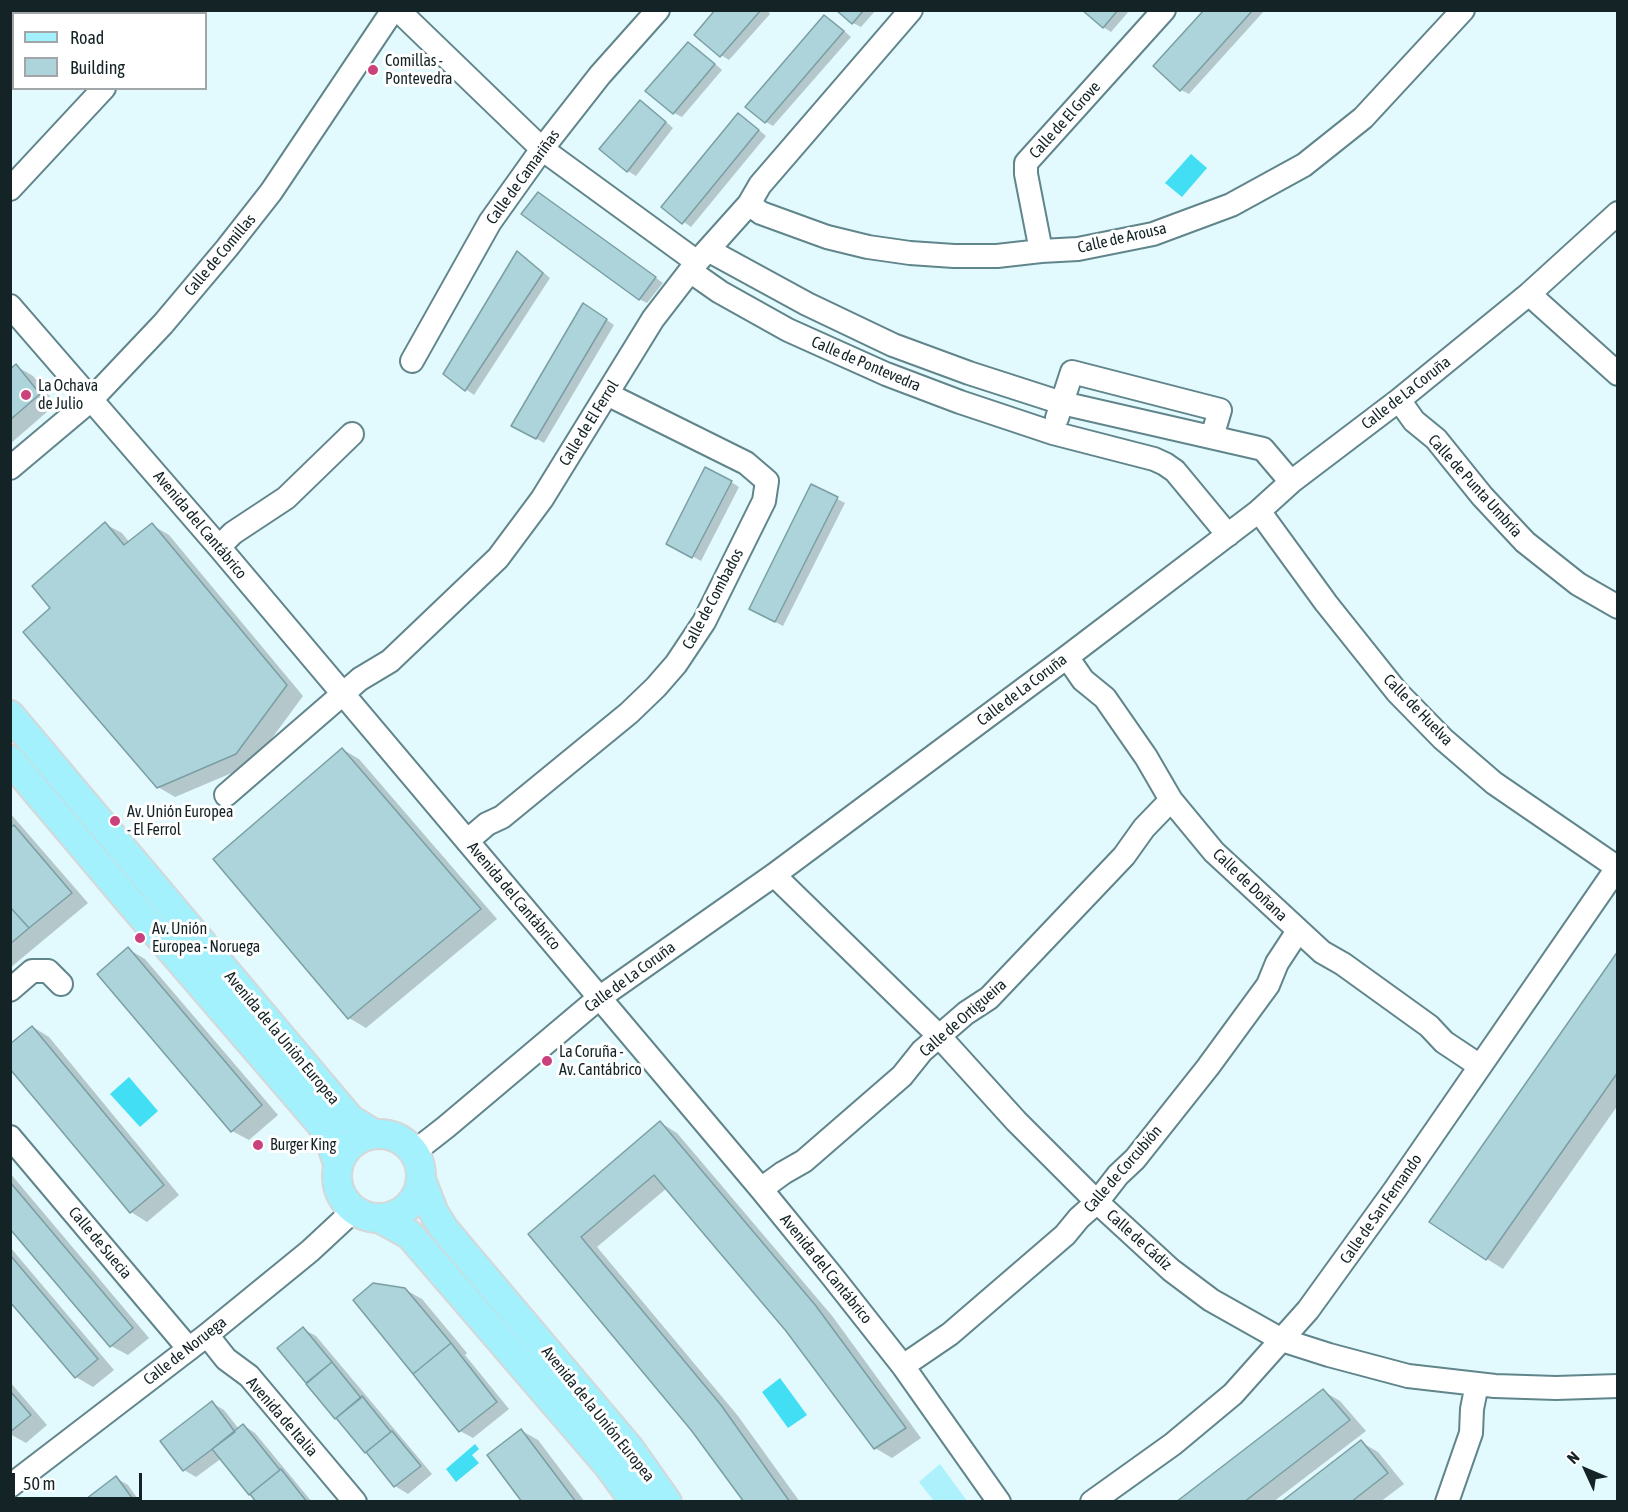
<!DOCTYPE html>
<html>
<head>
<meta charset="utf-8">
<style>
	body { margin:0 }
	#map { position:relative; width:1628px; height:1512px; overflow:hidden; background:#e2f9fd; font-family:"Asap Condensed",sans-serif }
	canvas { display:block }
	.frame { position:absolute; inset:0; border:12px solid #142326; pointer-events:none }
	.legend { position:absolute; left:12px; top:12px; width:195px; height:78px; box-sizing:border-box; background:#fff; border:2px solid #a1a7a8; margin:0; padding:8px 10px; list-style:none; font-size:18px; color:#142326 }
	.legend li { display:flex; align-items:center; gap:12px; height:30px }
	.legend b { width:30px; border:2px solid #a1a7a8 }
	.north { position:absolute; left:1556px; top:1440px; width:60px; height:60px; -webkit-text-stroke:4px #fff; paint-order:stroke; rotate:314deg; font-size:16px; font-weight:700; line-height:24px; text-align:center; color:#142326 }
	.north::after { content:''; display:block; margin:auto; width:21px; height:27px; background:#142326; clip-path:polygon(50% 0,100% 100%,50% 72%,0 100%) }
	.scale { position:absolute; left:12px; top:1473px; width:130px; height:27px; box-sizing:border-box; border:3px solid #142326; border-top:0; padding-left:8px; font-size:18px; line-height:21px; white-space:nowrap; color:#142326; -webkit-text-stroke:4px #fff; paint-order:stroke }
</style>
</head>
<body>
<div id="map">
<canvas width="1628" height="1512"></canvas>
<div class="frame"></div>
<ul class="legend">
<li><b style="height:8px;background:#a3f1fc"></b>Road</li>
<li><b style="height:16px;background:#add4da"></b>Building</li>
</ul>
<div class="north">N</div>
<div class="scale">50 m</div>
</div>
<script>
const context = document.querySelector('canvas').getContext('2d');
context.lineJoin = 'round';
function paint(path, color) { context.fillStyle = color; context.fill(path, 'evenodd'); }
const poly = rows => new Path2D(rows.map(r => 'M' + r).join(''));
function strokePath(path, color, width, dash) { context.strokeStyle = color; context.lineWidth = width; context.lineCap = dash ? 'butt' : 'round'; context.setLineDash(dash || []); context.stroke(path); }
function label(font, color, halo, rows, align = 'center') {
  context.font = font + ' "Asap Condensed",sans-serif'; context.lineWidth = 6; context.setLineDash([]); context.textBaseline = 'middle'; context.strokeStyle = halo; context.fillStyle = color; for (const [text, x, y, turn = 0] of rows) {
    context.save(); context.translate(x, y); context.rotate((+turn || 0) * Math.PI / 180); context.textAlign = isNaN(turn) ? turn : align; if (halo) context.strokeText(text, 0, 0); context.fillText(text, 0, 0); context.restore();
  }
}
paint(poly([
	[940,1464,967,1501,934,1501,919,1482]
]), '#acf1fc');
paint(poly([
	[1191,154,1207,168,1182,197,1165,183],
	[129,1077,158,1111,140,1127,110,1094],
	[780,1378,807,1415,788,1428,762,1392],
	[475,1444,479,1449,472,1455,479,1463,456,1482,446,1469]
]), '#42dff4');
paint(poly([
	[717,10,767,10,770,14,729,60,721,55],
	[839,10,876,10,861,27,853,23],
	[1084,10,1130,10,1111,32,1103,27],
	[1206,10,1265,10,1189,94,1181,90],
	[825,17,833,21,851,37,773,126,766,122],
	[689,44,697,48,722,70,682,117,674,113,647,91],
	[640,102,648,106,673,128,636,176,628,171,601,149],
	[739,115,747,120,766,136,691,227,663,207],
	[547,199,663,283,647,303,639,299],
	[517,253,525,257,550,278,474,395,445,374],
	[591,309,614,325,544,443,513,425],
	[16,366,33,376,56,404,10,444,10,371],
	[731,482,739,487,701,561,668,543],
	[812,486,845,503,783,626,758,613],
	[105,524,122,533,130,543,152,525,169,535,303,696,253,764,175,797,158,787,52,608],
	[342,749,359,759,497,919,366,1028,349,1018],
	[10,813,88,903,10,968],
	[128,949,145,959,278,1115,249,1140,232,1131],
	[1618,953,1618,1105,1503,1269,1487,1259],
	[33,1027,49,1037,179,1195,147,1222,131,1212],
	[661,1123,677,1133,833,1317,921,1438,892,1458,875,1448,787,1331,667,1188,597,1247,738,1416,800,1502,746,1502,692,1429,530,1235],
	[10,1173,149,1338,128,1355,111,1346,10,1226],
	[10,1247,114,1370,93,1387,76,1377,10,1299],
	[404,1289,422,1299,467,1353,465,1355,509,1409,473,1438,460,1431],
	[303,1329,316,1336,432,1474,408,1494,395,1486,279,1348],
	[10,1382,47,1425,26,1443,10,1434],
	[1323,1391,1340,1401,1366,1431,1273,1502,1178,1502],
	[212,1403,224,1410,239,1429,243,1425,255,1433,312,1502,258,1502,222,1458,196,1477,184,1470],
	[522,1431,538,1440,585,1502,524,1502],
	[1361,1442,1378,1452,1404,1484,1380,1502,1284,1502],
	[116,1478,128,1485,140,1502,85,1502]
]), '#0003');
const building = poly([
	[715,10,761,10,720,57,694,35,715,10],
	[836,10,864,10,852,24,836,10],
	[1082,10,1118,10,1103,28,1082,10],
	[1204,10,1253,10,1180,91,1153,66,1204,10],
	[824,15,844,31,765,123,745,107,824,15],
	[688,42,715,64,673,114,645,91,688,42],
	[640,100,666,122,627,172,599,149,640,100],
	[738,113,759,130,682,224,661,207,738,113],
	[538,192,656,277,639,300,521,214,538,192],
	[517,251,543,273,465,391,443,374,517,251],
	[583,303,607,319,536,439,511,426,583,303],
	[16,364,40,394,10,420,10,369,16,364],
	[705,467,732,481,692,558,666,544,705,467],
	[811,484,838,497,775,622,749,609,811,484],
	[105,522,124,545,152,523,287,685,236,754,157,788,23,632,50,608,32,586,105,522],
	[342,748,481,909,348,1019,213,859,342,748],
	[14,825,72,893,29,928,10,907,10,828,14,825],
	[10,907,29,928,10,944,10,907],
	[128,947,262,1105,231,1132,97,974,128,947],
	[1618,951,1618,1072,1486,1260,1429,1222,1618,951],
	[32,1026,164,1185,130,1213,10,1069,10,1044,32,1026],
	[660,1121,816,1306,906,1428,874,1449,786,1331,654,1175,581,1237,721,1405,790,1502,744,1502,691,1430,528,1234,660,1121],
	[10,1182,133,1328,110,1347,10,1229,10,1182],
	[10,1255,98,1359,75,1378,10,1302,10,1255],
	[373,1283,405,1288,451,1343,413,1374,353,1300,373,1283],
	[303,1327,332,1362,306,1383,277,1348,303,1327],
	[451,1343,497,1402,459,1432,413,1374,451,1343],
	[332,1362,361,1398,335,1419,306,1384,332,1362],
	[1323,1389,1350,1420,1244,1502,1176,1502,1323,1389],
	[10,1391,31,1415,10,1432,10,1391],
	[362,1396,391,1432,365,1453,336,1418,362,1396],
	[212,1401,235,1432,183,1471,160,1441,212,1401],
	[243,1424,280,1470,249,1495,212,1449,243,1424],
	[521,1429,576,1502,522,1502,487,1455,521,1429],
	[392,1431,421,1466,394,1487,366,1452,392,1431],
	[1361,1440,1388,1473,1351,1502,1281,1502,1361,1440],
	[281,1469,307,1502,256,1502,250,1494,281,1469],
	[116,1476,135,1502,82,1502,116,1476]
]);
paint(building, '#add4da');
strokePath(building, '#799fa5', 1.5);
const minor = poly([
	[398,10,542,149,697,262],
	[161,14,162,10],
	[10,189,104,88],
	[749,204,761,213,827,237,868,247,910,253,954,256,997,256,1041,251,1078,249,1153,234,1231,205,1304,165,1363,118,1463,10],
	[708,250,807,304,893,345,969,373,1062,403,1263,449,1291,482],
	[1041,251,1026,174,1026,163,1164,10],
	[690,271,720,292,788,330,886,374,960,402,1053,433,1154,459,1165,464,1175,471,1228,535],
	[1529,294,1618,374],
	[10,306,219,547,761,1189,832,1276,903,1366,999,1502],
	[412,361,490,222,542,149,600,75,658,10],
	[1399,400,1414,421,1436,439,1482,496,1525,542,1578,584,1618,607],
	[1057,418,1072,372,1220,410,1212,437],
	[10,468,92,399,163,324,227,248,271,192,393,10],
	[1259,511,1326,603,1397,692,1443,739,1494,783,1618,868],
	[219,547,233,533,286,498,352,434],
	[1067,657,1083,680,1105,698,1146,757,1171,800,1214,852,1322,952,1343,964,1429,1026,1444,1042,1480,1066],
	[226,795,360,679,390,661,498,558,542,499,653,319,697,262,749,204,760,185,911,10],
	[467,841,487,824,502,817,629,713,656,687,676,664,704,622,764,501,767,481,746,463,607,394],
	[774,875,939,1036,1016,1121,1097,1202,1171,1270,1211,1300,1282,1340,1329,1355,1408,1376,1495,1386,1556,1388,1618,1386],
	[10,990,32,971,48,971,61,984],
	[10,1137,189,1349],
	[414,1152,446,1127,599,998,774,875,1067,657,1259,511,1291,482,1399,400,1529,294,1618,213],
	[761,1189,783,1173,804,1161,902,1076,922,1051,966,1013,989,998,1124,856,1144,828,1171,800],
	[207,1335,226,1359,249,1376,355,1502],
	[903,1366,950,1334,1065,1235,1079,1218,1097,1202,1118,1175,1135,1159,1208,1067,1268,985,1277,963,1298,931],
	[10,1486,207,1335,310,1251,353,1211],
	[1092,1502,1173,1444,1233,1394,1308,1310,1394,1191,1617,868],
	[1447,1502,1471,1433,1472,1409,1477,1384]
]);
const major = poly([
	[10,715,350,1119,374,1134],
	[10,760,129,901,321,1124,329,1136,338,1164],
	'337 1176a42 42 0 1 1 84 0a42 42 0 1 1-84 0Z',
	[422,1182,434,1213,444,1229,629,1448,667,1502],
	[381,1219,410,1235,608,1465,635,1502]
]);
strokePath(minor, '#60858b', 26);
strokePath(major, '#d5d7d8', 32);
strokePath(minor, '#fff', 22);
strokePath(major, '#a3f1fc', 28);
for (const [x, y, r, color] of [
	[373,70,6,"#cb417b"],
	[26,395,6,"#cb417b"],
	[115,821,6,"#cb417b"],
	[140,938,6,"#cb417b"],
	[547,1061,6,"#cb417b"],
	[258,1145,6,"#cb417b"]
]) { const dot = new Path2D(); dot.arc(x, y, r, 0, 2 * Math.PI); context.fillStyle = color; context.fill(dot); strokePath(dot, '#fff', 2); }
label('16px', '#142326', '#fff', [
	["Comillas -",385,61],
	["Pontevedra",385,79],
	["La Ochava",38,386],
	["de Julio",38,404],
	["Av. Unión Europea",127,812],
	["- El Ferrol",127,830],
	["Av. Unión",152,929],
	["Europea - Noruega",152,947],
	["La Coruña -",559,1052],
	["Av. Cantábrico",559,1070],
	["Burger King",270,1145]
], 'left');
label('16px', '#142326', '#fff', [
	["Calle de El Grove",1065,120,-48],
	["Calle de Camariñas",523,177,-54],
	["Calle de Arousa",1122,238,-13],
	["Calle de Comillas",220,255,-50],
	["Calle de Pontevedra",866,364,23],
	["Calle de La Coruña",1406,393,-38],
	["Calle de El Ferrol",589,423,-58],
	["Calle de Punta Umbría",1475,486,48],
	["Avenida del Cantábrico",200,525,50],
	["Calle de Combados",713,599,-62],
	["Calle de La Coruña",1022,690,-37],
	["Calle de Huelva",1418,710,46],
	["Calle de Doñana",1250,885,44],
	["Avenida del Cantábrico",514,896,50],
	["Calle de La Coruña",630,977,-36],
	["Calle de Ortigueira",963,1018,-41],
	["Avenida de la Unión Europea",282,1038,50],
	["Calle de Corcubión",1123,1169,-49],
	["Calle de San Fernando",1381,1209,-55],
	["Calle de Cádiz",1139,1240,42],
	["Calle de Suecia",100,1243,50],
	["Avenida del Cantábrico",826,1269,51],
	["Calle de Noruega",185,1351,-38],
	["Avenida de la Unión Europea",598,1414,51],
	["Avenida de Italia",282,1417,49]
]);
</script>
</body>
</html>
